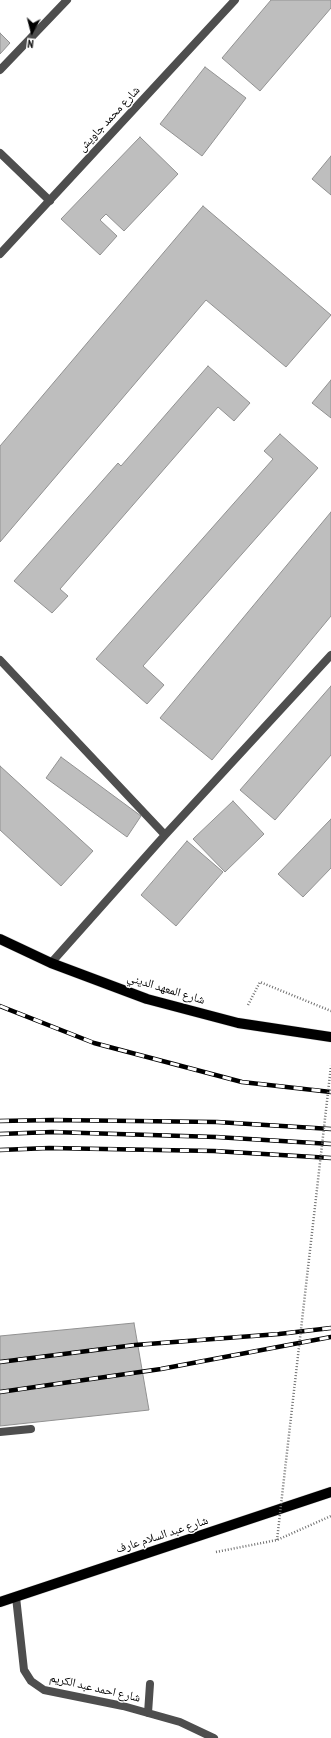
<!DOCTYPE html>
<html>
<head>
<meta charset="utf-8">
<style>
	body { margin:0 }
	#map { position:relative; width:331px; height:1738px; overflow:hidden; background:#fff; font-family:"PT Sans Narrow",sans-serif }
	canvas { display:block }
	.north { position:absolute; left:12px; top:12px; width:40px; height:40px; -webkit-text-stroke:3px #fff; paint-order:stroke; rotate:187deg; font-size:11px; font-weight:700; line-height:16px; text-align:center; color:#000 }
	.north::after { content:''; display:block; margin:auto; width:14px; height:18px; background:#000; clip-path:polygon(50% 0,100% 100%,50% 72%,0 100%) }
</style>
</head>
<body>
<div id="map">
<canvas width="331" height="1738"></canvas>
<div class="north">N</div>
</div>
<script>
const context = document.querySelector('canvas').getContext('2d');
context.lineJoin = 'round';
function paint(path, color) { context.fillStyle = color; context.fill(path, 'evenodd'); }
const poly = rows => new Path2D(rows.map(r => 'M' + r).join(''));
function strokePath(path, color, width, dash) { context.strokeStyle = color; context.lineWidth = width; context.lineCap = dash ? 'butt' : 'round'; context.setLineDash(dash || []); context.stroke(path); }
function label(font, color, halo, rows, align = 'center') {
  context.font = font + ' "PT Sans Narrow","Noto Naskh Arabic",sans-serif'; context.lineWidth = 3; context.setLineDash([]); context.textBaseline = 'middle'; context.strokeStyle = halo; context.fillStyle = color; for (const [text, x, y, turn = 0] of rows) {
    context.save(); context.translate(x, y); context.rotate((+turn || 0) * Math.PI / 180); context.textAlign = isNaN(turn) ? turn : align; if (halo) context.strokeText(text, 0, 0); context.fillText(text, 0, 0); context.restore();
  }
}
const building = poly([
	[271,0,331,0,331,8,260,91,222,58,271,0],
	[0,33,10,43,0,54,0,33],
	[205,67,246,98,202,156,160,124,205,67],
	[140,137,178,174,124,231,106,214,100,220,117,236,100,255,61,219,140,137],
	[331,156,331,195,312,179,331,156],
	[203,206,331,315,286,367,206,300,0,542,0,446,203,206],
	[208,366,250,403,234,421,218,407,60,589,68,596,52,613,14,581,118,463,121,466,208,366],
	[331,380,331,418,312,403,331,380],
	[280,434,318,468,143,666,164,685,147,704,96,659,273,459,264,451,280,434],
	[331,512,331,616,212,760,160,718,331,512],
	[331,686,331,755,275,820,240,790,331,686],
	[61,757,141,816,127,837,46,778,61,757],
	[0,766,93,851,61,886,0,830,0,766],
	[233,801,264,834,225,872,193,839,233,801],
	[331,819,331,868,303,897,278,874,331,819],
	[187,841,223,872,176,926,141,895,187,841],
	[134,1323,149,1410,0,1426,0,1336,134,1323]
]);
paint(building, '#bebebe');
strokePath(building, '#929292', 1);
const primary = poly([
	[0,939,51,963,147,999,238,1023,331,1037],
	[0,1602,331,1492]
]);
strokePath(primary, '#dbdbdb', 11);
strokePath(poly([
	[248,1005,260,982,331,1011],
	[216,1552,277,1540,331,1516]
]), '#707070', 2.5, [1, 2]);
strokePath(poly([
	[0,660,165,835],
	[51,963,165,835,331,655],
	[0,1432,31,1429]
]), '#4e4e4e', 8);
strokePath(poly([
	[0,70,67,0],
	[0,153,50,201],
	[0,254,235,0],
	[16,1597,24,1670,31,1681,44,1690,123,1706,180,1722,214,1738],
	[148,1713,150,1684]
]), '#4e4e4e', 8);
strokePath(primary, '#000', 10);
const rail = poly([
	[0,1006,94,1043,242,1082,331,1092],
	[0,1121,53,1120,217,1122,331,1129],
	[0,1134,52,1132,216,1137,331,1144],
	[0,1150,49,1148,214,1151,331,1158],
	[0,1362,135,1345,279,1334,331,1328],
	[0,1392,161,1369,331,1337]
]);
strokePath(rail, '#000', 4.5);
strokePath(rail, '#fff', 3, [9]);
strokePath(poly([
	[277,1540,331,1066]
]), '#707070', 2.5, [1, 2]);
label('12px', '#000', '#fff', [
	["شارع محمد جاويش",109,119,-47],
	["شارع المعهد الديني",166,989,17],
	["شارع عبد السلام عارف",162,1535,-18],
	["شارع احمد عبد الكريم",95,1688,13]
]);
</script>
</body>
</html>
